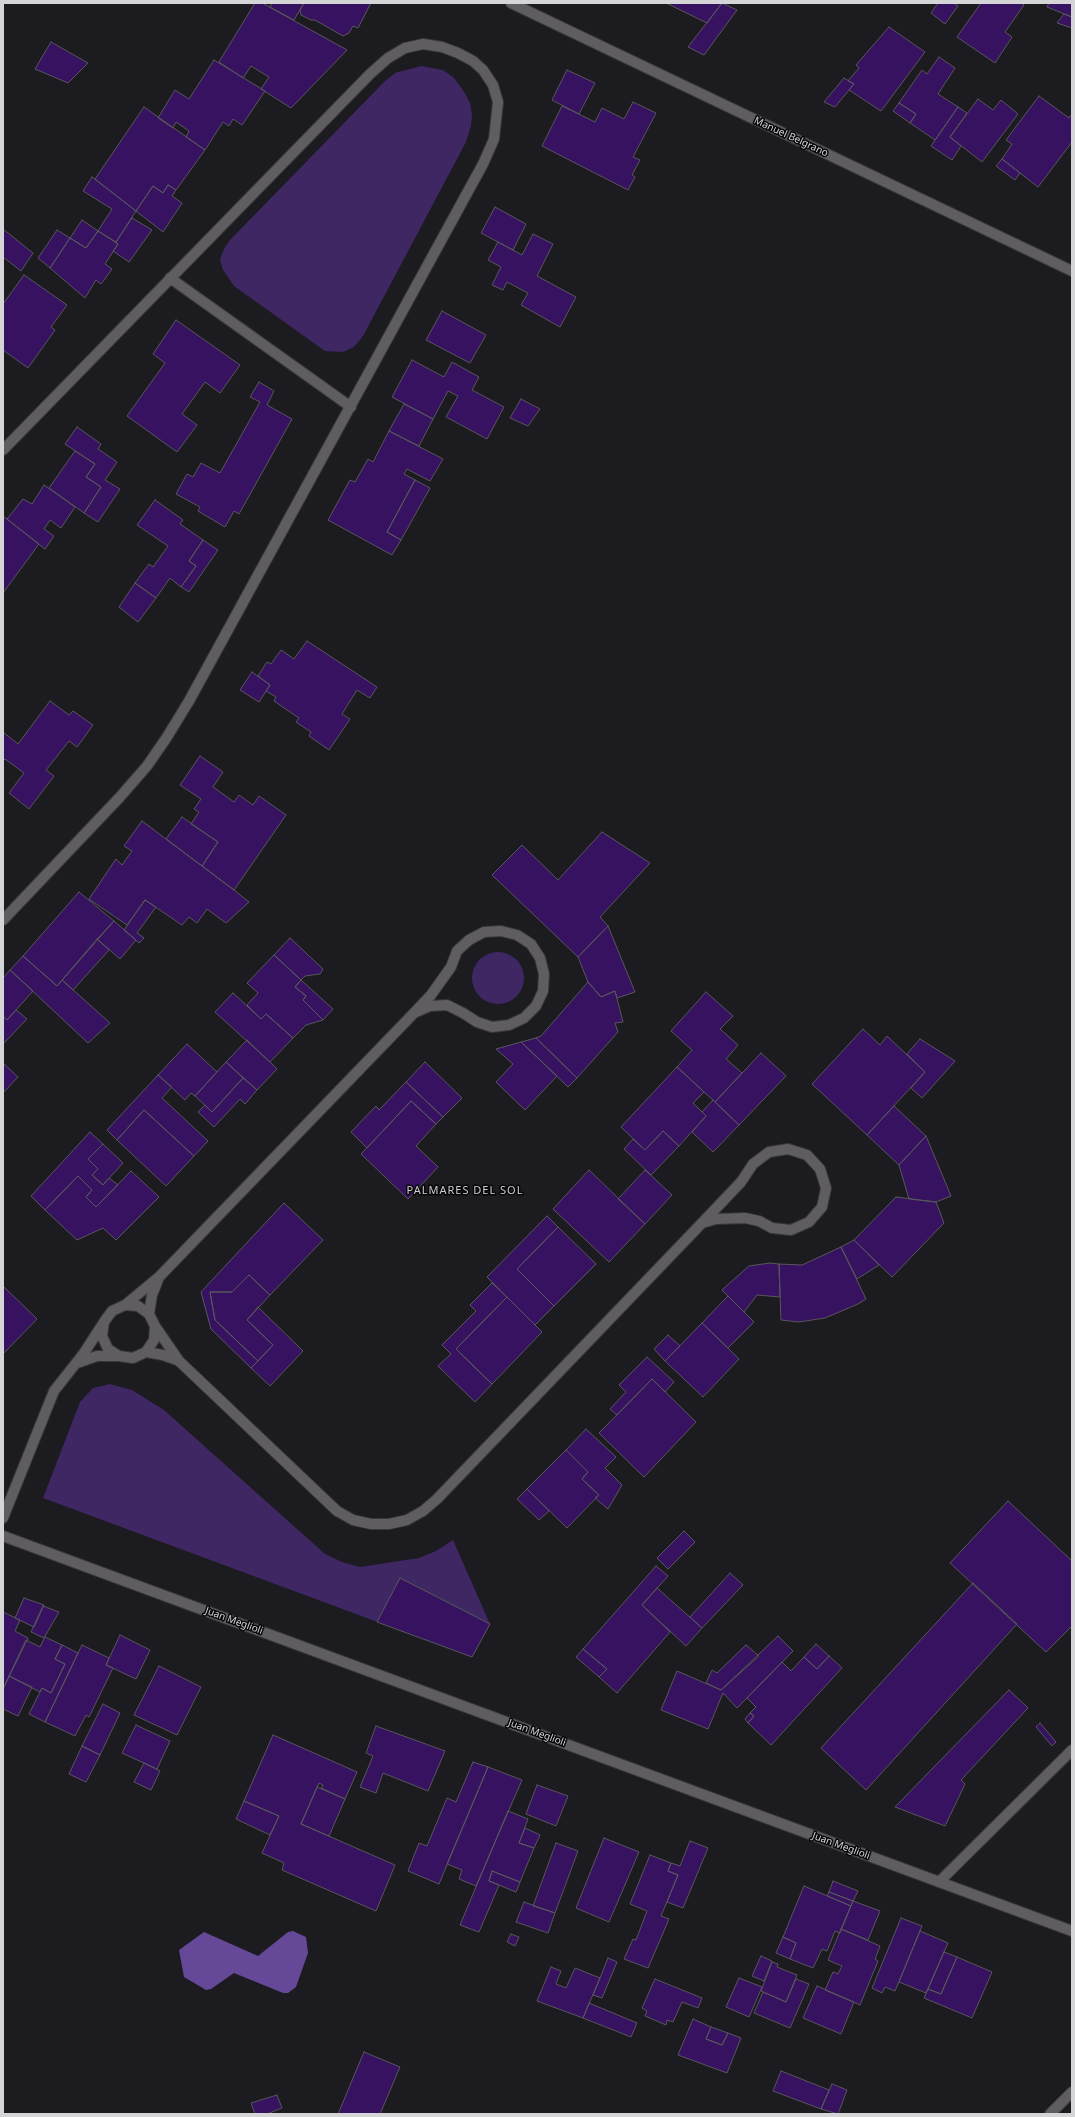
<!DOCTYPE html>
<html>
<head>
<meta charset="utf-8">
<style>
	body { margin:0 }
	#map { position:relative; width:1075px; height:2117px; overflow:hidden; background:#1c1b1f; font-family:"Noto Sans",sans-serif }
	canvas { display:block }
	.frame { position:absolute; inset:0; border:4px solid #d5d4d7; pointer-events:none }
</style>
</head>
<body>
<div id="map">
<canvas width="1075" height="2117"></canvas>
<div class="frame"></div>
</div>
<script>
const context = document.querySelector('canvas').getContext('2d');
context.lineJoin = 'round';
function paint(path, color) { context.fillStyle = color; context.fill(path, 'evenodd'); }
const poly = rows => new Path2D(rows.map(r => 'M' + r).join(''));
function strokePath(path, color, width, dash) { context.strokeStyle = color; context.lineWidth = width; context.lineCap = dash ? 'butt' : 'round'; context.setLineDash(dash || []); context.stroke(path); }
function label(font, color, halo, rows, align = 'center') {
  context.font = font + ' "Noto Sans",sans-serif'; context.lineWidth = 3; context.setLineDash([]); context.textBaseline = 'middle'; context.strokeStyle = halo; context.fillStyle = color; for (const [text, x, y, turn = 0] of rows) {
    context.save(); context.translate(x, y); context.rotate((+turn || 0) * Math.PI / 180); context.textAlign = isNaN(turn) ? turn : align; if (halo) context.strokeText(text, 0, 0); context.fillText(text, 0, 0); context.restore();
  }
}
paint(poly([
	[421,66,443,70,454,78,463,90,470,103,472,115,471,126,466,142,363,336,354,347,343,352,325,351,234,286,223,270,220,259,225,247,230,240,384,82,395,73],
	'472 978a26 26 0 1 1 52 0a26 26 0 1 1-52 0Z',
	[110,1384,132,1390,164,1410,325,1554,342,1562,360,1567,419,1558,436,1551,453,1540,490,1624,472,1657,43,1498,80,1402,93,1388]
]), '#3e2763');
paint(poly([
	[293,1931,306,1937,308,1953,296,1987,288,1993,283,1993,234,1973,211,1989,206,1990,184,1977,179,1950,204,1932,258,1956,288,1932]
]), '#664899');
const building = poly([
	[255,3,262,3,347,50,291,108,261,89,269,77,251,66,243,78,219,62,255,3],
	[272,3,304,3,294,20,270,7,272,3],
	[304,3,371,3,358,28,353,26,349,33,343,36,315,20,311,20,301,15,300,10,304,3],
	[666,3,722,3,707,23,666,3],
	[722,3,737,10,704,55,688,47,722,3],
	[938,3,954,3,958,6,945,24,931,13,938,3],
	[981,3,1021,3,1024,5,1005,32,1012,37,995,63,957,37,981,3],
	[1049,3,1072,3,1072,17,1047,7,1049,3],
	[1064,14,1072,17,1072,28,1057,23,1064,14],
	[889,27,925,52,881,111,849,90,854,84,848,81,859,68,856,65,889,27],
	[51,42,88,63,68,83,35,69,51,42],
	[939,57,955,68,938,94,958,107,935,140,910,123,916,114,899,103,922,70,927,74,939,57],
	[214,60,265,91,242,125,233,119,229,126,223,122,205,150,186,137,189,131,176,122,173,128,158,118,175,90,189,99,214,60],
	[567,70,595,83,579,114,552,100,567,70],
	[844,78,854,84,835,107,824,102,844,78],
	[1039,96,1069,118,1072,114,1072,142,1038,187,1002,159,1012,144,1006,140,1039,96],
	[978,99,993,110,1001,100,1018,114,982,162,950,137,978,99],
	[633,102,656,113,633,157,640,160,632,175,635,177,628,190,542,146,562,106,595,122,602,108,624,119,633,102],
	[899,103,916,114,910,123,893,111,899,103],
	[144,107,205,150,176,190,168,185,163,193,153,186,136,211,95,179,144,107],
	[958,107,967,113,950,137,961,146,952,160,931,146,958,107],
	[1002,159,1020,173,1015,180,996,166,1002,159],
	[92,177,136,211,116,242,98,231,112,209,83,191,92,177],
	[168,185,176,190,172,196,182,203,163,232,136,211,153,186,163,193,168,185],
	[495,207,526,224,513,250,481,233,495,207],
	[132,218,152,230,129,262,113,251,118,244,116,242,132,218],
	[82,220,98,231,86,248,70,238,82,220],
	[3,229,33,253,21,271,3,257,3,229],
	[57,230,70,238,50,268,38,258,57,230],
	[98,231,118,244,105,264,112,269,101,284,96,280,85,298,50,268,70,238,86,248,98,231],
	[533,234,553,244,537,276,576,297,560,327,521,305,528,293,507,282,503,290,492,285,501,267,488,260,498,242,522,255,533,234],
	[24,275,67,305,51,327,55,330,28,368,3,350,3,304,24,275],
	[442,311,486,335,470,363,426,340,442,311],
	[176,320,240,365,220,393,205,382,182,414,197,425,177,452,127,416,165,363,153,354,176,320],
	[412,360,444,377,452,362,479,377,472,390,504,407,487,439,446,417,458,396,448,391,433,419,392,397,412,360],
	[259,382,274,391,267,405,292,419,239,514,234,511,225,527,198,511,200,507,176,494,187,474,193,477,201,463,220,473,260,402,250,397,259,382],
	[521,399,540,409,528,426,510,418,521,399],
	[404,404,433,419,419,446,389,431,404,404],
	[77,427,101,444,98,449,117,462,105,480,120,489,98,522,84,513,101,487,86,477,95,464,65,444,77,427],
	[389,431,443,459,430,481,407,469,404,474,415,480,387,532,401,540,392,555,328,520,350,480,355,482,368,459,373,462,389,431],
	[75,451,95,464,86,477,101,487,84,513,49,488,75,451],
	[415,480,430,488,401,540,387,532,415,480],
	[44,485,75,507,61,528,50,520,44,529,54,536,45,549,7,519,23,499,32,504,44,485],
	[155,500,183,520,180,524,203,540,189,561,196,566,181,587,170,578,156,598,135,583,149,564,153,567,168,546,137,525,155,500],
	[3,516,39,544,3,593,3,516],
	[203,540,218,550,189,592,181,587,196,566,189,561,203,540],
	[135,583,156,598,138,622,119,607,135,583],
	[307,641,377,687,370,698,357,690,342,714,350,719,329,750,309,736,311,732,296,722,299,718,274,701,276,697,266,691,270,685,258,676,267,662,271,664,281,650,294,659,307,641],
	[252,672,270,685,259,702,240,690,252,672],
	[50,701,69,715,73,711,93,725,77,747,69,741,46,770,54,776,29,809,9,793,24,773,5,759,3,761,3,732,18,744,50,701],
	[200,756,223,772,213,787,234,802,239,795,253,805,259,796,286,815,234,890,202,866,218,842,191,824,199,812,194,809,201,799,180,785,200,756],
	[182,817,218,842,202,866,166,839,182,817],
	[142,821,234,890,249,902,226,923,207,909,197,923,189,917,182,925,145,900,127,925,89,899,116,859,122,865,132,851,124,846,142,821],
	[602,832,650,863,600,917,608,926,578,957,492,875,522,845,558,880,602,832],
	[79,892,114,921,57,986,23,956,79,892],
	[145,900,156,907,137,933,144,938,139,943,124,930,145,900],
	[114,921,136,940,120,959,97,939,114,921],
	[608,926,635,992,617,998,615,991,601,997,588,982,578,957,608,926],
	[290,938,323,969,320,974,305,976,301,980,274,955,290,938],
	[97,939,109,950,73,990,62,980,97,939],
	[274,955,301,980,295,987,306,996,303,1000,323,1020,306,1025,293,1038,266,1014,261,1019,247,1005,258,993,247,983,274,955],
	[23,956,57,986,62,980,110,1023,88,1043,10,970,23,956],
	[10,970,33,991,7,1020,3,1016,3,978,10,970],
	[301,980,333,1009,323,1020,303,1000,306,996,295,987,301,980],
	[588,982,601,997,615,991,623,1022,615,1023,618,1032,577,1078,536,1038,541,1036,588,982],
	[706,992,733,1016,720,1029,738,1045,726,1059,742,1073,715,1102,677,1067,692,1050,671,1031,706,992],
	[233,993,261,1019,266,1014,293,1038,270,1062,215,1012,233,993],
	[16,1010,27,1019,3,1044,3,1016,7,1020,16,1010],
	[863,1029,880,1045,887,1036,925,1072,867,1135,812,1084,863,1029],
	[536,1038,577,1078,568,1087,521,1042,536,1038],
	[920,1039,955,1061,922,1098,911,1088,925,1072,907,1054,920,1039],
	[247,1040,277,1069,257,1090,226,1062,247,1040],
	[521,1042,557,1076,525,1110,496,1082,513,1064,496,1049,521,1042],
	[187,1044,217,1072,195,1096,191,1093,185,1100,158,1075,187,1044],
	[761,1053,786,1076,739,1125,715,1102,761,1053],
	[226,1062,243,1078,212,1112,195,1096,226,1062],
	[425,1062,462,1098,443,1117,406,1082,425,1062],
	[3,1063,18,1077,3,1093,3,1063],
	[677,1067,704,1092,693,1103,706,1116,679,1146,663,1131,645,1150,621,1127,677,1067],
	[158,1075,172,1087,162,1098,208,1141,194,1156,144,1110,117,1140,107,1130,158,1075],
	[243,1078,257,1090,245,1104,240,1099,214,1127,198,1112,205,1105,212,1112,243,1078],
	[406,1082,443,1117,436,1124,411,1101,367,1148,351,1132,376,1106,379,1110,406,1082],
	[713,1100,739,1125,713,1152,692,1132,706,1116,702,1112,713,1100],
	[411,1101,436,1124,416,1146,438,1167,408,1199,361,1154,411,1101],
	[894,1106,926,1136,899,1165,867,1135,894,1106],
	[144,1110,194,1156,166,1186,117,1140,144,1110],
	[663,1131,679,1146,651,1175,624,1149,633,1139,645,1150,663,1131],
	[90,1132,103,1144,88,1159,98,1169,92,1175,103,1185,109,1178,118,1185,96,1207,86,1197,92,1190,78,1176,45,1210,31,1196,90,1132],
	[926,1136,951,1196,936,1202,909,1199,899,1165,926,1136],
	[103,1144,123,1163,103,1185,92,1175,98,1169,88,1159,103,1144],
	[589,1170,645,1224,609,1262,553,1209,589,1170],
	[645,1170,672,1195,645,1224,618,1199,645,1170],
	[131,1171,159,1197,116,1240,103,1228,77,1240,45,1210,78,1176,92,1190,86,1197,96,1207,131,1171],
	[896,1197,936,1202,944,1223,892,1277,854,1240,896,1197],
	[284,1203,323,1240,270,1295,249,1275,232,1292,210,1292,215,1320,258,1361,251,1368,211,1329,201,1292,284,1203],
	[547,1216,558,1227,517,1269,554,1306,535,1325,487,1277,547,1216],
	[558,1227,596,1264,554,1306,517,1269,558,1227],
	[854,1240,879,1265,857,1279,841,1247,854,1240],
	[841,1247,866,1299,858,1304,825,1318,799,1322,781,1320,779,1264,802,1265,841,1247],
	[770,1263,779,1264,780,1297,757,1295,744,1312,722,1290,749,1266,770,1263],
	[249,1275,270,1295,247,1320,273,1345,258,1361,215,1320,210,1292,232,1292,249,1275],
	[492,1283,507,1297,456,1349,492,1384,475,1402,438,1366,451,1354,442,1345,476,1311,470,1305,492,1283],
	[3,1286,37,1319,3,1354,3,1286],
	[728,1296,754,1322,728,1348,702,1323,728,1296],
	[507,1297,542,1332,492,1384,456,1349,507,1297],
	[258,1307,303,1351,270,1386,251,1368,273,1345,247,1320,258,1307],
	[702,1323,739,1359,703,1397,665,1361,702,1323],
	[668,1335,680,1346,665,1361,654,1349,668,1335],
	[647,1357,674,1382,665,1392,652,1379,617,1415,610,1409,626,1392,619,1385,647,1357],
	[652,1379,696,1422,644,1477,599,1433,652,1379],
	[586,1429,616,1457,605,1468,622,1485,608,1509,595,1498,599,1495,582,1479,588,1472,566,1450,586,1429],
	[566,1450,588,1472,582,1479,599,1495,567,1528,527,1489,566,1450],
	[527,1489,549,1511,539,1520,517,1499,527,1489],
	[1008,1501,1072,1561,1072,1626,1046,1652,950,1563,1008,1501],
	[684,1531,695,1542,668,1569,657,1558,684,1531],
	[656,1566,668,1576,642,1605,670,1632,617,1693,599,1677,607,1669,583,1649,656,1566],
	[730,1573,743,1585,702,1628,690,1617,730,1573],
	[400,1578,490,1624,472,1657,377,1622,400,1578],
	[973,1583,1017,1624,866,1790,821,1748,973,1583],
	[657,1588,702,1628,686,1646,642,1605,657,1588],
	[24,1598,44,1605,34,1627,15,1618,24,1598],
	[43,1606,59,1612,44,1638,31,1632,43,1606],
	[3,1612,20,1620,15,1631,28,1638,3,1689,3,1612],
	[120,1635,150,1650,136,1679,106,1665,120,1635],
	[778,1636,793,1651,737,1708,723,1693,708,1729,661,1710,677,1671,721,1690,778,1636],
	[45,1637,62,1645,55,1659,65,1664,51,1693,42,1688,40,1692,9,1676,26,1640,40,1647,45,1637],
	[816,1644,829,1656,817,1669,804,1657,816,1644],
	[62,1645,78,1653,45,1722,29,1714,42,1688,51,1693,65,1664,55,1659,62,1645],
	[82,1645,109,1658,106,1665,113,1668,89,1717,86,1715,75,1736,45,1722,82,1645],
	[746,1645,759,1656,721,1690,706,1683,712,1670,717,1673,746,1645],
	[583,1649,607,1669,599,1677,576,1657,583,1649],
	[829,1656,842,1668,771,1745,748,1723,754,1716,750,1713,756,1707,747,1698,782,1662,791,1671,804,1657,817,1669,829,1656],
	[159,1666,201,1687,177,1735,134,1715,159,1666],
	[9,1676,32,1687,18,1716,3,1709,3,1689,9,1676],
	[1009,1690,1028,1708,961,1780,965,1784,945,1826,895,1807,1009,1690],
	[103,1704,120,1713,100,1755,82,1746,103,1704],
	[750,1713,754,1716,748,1723,745,1719,750,1713],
	[1040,1723,1056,1742,1052,1746,1036,1727,1040,1723],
	[136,1725,170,1741,157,1769,122,1753,136,1725],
	[376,1726,445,1751,428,1791,383,1773,376,1793,360,1787,373,1756,366,1753,376,1726],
	[273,1735,357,1772,345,1799,321,1788,323,1785,319,1783,301,1824,395,1865,376,1911,282,1870,284,1863,262,1853,279,1816,244,1801,273,1735],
	[82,1746,100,1755,86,1782,69,1774,82,1746],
	[473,1762,488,1767,439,1884,408,1871,419,1843,427,1846,447,1798,456,1802,473,1762],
	[144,1763,160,1771,151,1790,134,1782,144,1763],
	[488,1767,522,1780,476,1886,459,1879,462,1870,447,1864,488,1767],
	[537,1785,568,1796,556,1826,526,1814,537,1785],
	[317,1787,345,1799,329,1836,301,1824,317,1787],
	[244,1801,279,1816,270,1835,236,1819,244,1801],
	[508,1811,528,1819,519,1843,534,1848,520,1882,492,1871,489,1881,499,1885,479,1932,460,1925,508,1811],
	[525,1828,540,1835,534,1848,519,1843,525,1828],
	[604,1838,639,1852,609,1922,576,1908,604,1838],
	[690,1841,708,1848,683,1908,667,1902,678,1875,668,1871,671,1863,680,1866,690,1841],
	[556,1843,578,1851,555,1913,533,1906,556,1843],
	[650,1855,671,1863,668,1871,678,1875,661,1916,669,1919,648,1968,624,1959,633,1939,636,1940,647,1911,630,1904,650,1855],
	[492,1871,520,1882,516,1892,489,1881,492,1871],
	[833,1881,858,1891,853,1901,829,1892,833,1881],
	[804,1886,851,1906,840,1933,835,1931,827,1951,822,1949,813,1968,790,1959,796,1943,783,1937,804,1886],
	[829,1892,853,1901,851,1906,827,1896,829,1892],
	[853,1901,880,1911,868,1940,841,1929,853,1901],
	[524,1902,555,1913,548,1933,516,1922,524,1902],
	[901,1918,922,1926,895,1991,885,1987,882,1993,872,1988,901,1918],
	[841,1929,880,1946,875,1959,878,1961,860,2005,825,1990,833,1972,838,1974,842,1966,828,1960,841,1929],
	[920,1931,948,1943,926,1993,899,1982,920,1931],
	[511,1934,519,1937,515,1946,507,1942,511,1934],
	[783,1937,796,1943,790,1959,776,1953,783,1937],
	[944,1952,957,1957,941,1994,928,1989,944,1952],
	[761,1956,772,1961,764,1981,752,1976,761,1956],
	[957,1957,992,1972,972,2018,924,1998,928,1989,941,1994,957,1957],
	[608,1958,617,1962,602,1998,593,1995,608,1958],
	[772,1962,778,1964,777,1967,797,1975,786,2002,761,1991,772,1962],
	[551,1967,561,1971,556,1984,566,1988,575,1968,600,1978,583,2018,537,2001,551,1967],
	[739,1978,762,1987,749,2017,726,2007,739,1978],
	[655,1979,702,1998,698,2008,682,2002,673,2022,667,2020,666,2025,645,2016,647,2011,642,2008,655,1979],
	[796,1979,809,1984,790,2028,754,2013,763,1992,786,2002,796,1979],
	[817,1986,854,2002,841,2034,803,2018,817,1986],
	[589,2003,637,2023,631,2037,583,2018,589,2003],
	[693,2019,711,2027,706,2039,722,2045,728,2033,741,2038,727,2073,678,2055,693,2019],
	[711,2027,728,2033,722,2045,706,2039,711,2027],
	[364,2052,400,2067,380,2114,338,2114,364,2052],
	[781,2071,829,2090,821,2109,773,2091,781,2071],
	[832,2084,847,2090,838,2114,821,2109,832,2084],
	[277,2095,282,2108,267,2114,255,2114,251,2103,277,2095]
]);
paint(building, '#361261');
strokePath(building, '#58575c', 1);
const street = poly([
	[511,3,1072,271],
	[170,278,351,407],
	[3,450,370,74,388,58,405,48,423,44,442,47,458,53,473,61,483,70,493,85,498,102,494,139,483,164,189,701,167,737,147,766,119,798,3,920],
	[125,1305,160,1276,414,1013,431,995,451,967,457,951,469,940,484,932,501,931,517,935,531,944,540,958,544,974,543,991,536,1006,524,1018,509,1025,492,1027,477,1022,463,1013,447,1005,430,1006,414,1013],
	[149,1314,152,1295,158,1280],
	[155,1326,179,1361,337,1511,353,1520,371,1524,389,1524,407,1520,423,1511,437,1499,702,1223,741,1182,753,1164,769,1152,788,1149,807,1155,820,1169,826,1188,822,1207,809,1222,791,1230,772,1228,759,1221,745,1218,716,1219,702,1223],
	[146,1352,163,1355,177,1360],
	[77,1363,97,1356,119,1356],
	[3,1518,54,1391,84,1353,104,1322,112,1311,125,1305,138,1306,149,1314,155,1326,154,1340,146,1352,133,1358,119,1356,108,1349,102,1336,104,1322],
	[939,1882,1072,1750]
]);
const secondary = poly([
	[3,1536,1072,1931],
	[1050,2114,1072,2092]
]);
strokePath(street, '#38373a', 12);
strokePath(secondary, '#38373a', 12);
strokePath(street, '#5f5d62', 10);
strokePath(secondary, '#5f5d62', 10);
label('10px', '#d5d4d7', '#070608', [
	["Manuel Belgrano",791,137,25],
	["Juan Meglioli",234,1621,20],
	["Juan Meglioli",537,1733,20],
	["Juan Meglioli",841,1846,20]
]);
context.letterSpacing = '1px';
label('11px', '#ceccd2', '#070608', [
	["PALMARES DEL SOL",465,1191]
]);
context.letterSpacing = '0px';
</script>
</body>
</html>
